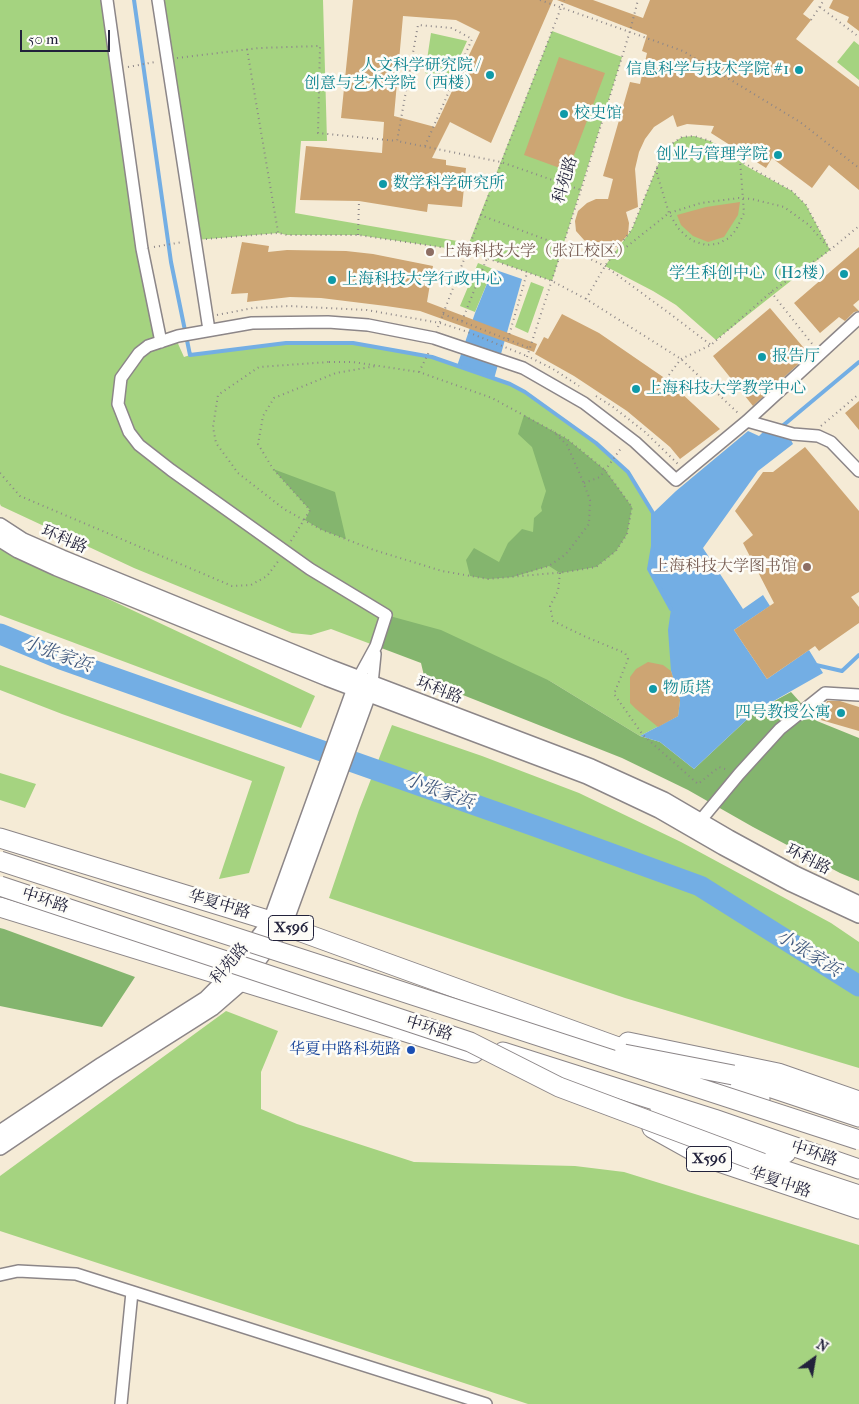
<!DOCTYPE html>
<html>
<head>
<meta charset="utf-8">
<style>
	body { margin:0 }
	#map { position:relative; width:859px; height:1404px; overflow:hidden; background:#f5ebd6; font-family:"IM FELL French Canon",serif }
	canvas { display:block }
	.north { position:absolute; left:789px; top:1334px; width:50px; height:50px; -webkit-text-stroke:4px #fdfcf7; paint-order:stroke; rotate:32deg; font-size:14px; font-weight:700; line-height:20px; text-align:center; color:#22223b }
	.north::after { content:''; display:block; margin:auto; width:18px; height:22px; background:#22223b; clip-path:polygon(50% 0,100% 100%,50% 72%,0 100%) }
	.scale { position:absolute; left:20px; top:30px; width:90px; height:22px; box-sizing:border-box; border:2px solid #22223b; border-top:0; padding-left:6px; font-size:15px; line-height:18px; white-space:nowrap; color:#22223b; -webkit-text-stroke:4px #fdfcf7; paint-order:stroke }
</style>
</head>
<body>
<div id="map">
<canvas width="859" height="1404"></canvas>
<div class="north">N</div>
<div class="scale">50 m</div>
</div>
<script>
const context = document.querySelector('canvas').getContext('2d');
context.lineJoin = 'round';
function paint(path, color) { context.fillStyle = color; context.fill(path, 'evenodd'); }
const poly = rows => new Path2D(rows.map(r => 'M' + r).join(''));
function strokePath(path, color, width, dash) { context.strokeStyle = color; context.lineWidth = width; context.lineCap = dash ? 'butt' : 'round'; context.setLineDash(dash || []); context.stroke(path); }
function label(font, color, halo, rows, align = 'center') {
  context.font = font + ' "IM FELL French Canon","Noto Serif SC",serif'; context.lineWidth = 5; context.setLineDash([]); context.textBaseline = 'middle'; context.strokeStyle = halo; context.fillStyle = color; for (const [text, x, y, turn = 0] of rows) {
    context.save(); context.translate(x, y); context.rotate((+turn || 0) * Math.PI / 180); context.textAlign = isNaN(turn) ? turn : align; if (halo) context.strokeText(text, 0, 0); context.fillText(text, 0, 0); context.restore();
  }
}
paint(poly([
	[0,0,107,0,161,342,175,337,184,357,190,355,286,343,350,343,432,357,510,384,525,392,587,437,628,472,653,513,653,546,649,569,671,609,671,671,680,700,678,716,640,736,550,681,376,646,331,629,311,635,292,633,134,568,1,506,0,504],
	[158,0,323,0,327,141,301,141,295,213,469,243,552,31,622,57,552,281,467,251,358,235,287,235,278,233,196,240],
	[431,33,467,41,450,79,425,73],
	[854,41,859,45,859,80,837,62],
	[694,136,710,141,723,148,746,166,792,191,806,205,830,250,716,340,676,305,653,291,605,266,632,229,657,167,667,147,682,137],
	[478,263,493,269,475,312,460,306],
	[531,282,544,287,528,333,515,327],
	[0,548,315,696,301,728,0,615],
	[0,665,285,767,249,873,219,879,252,781,62,714,0,690],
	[392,725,482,756,579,793,681,842,831,923,859,942,859,1068,625,998,329,898,359,810],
	[0,773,36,784,25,808,0,800],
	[226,1011,278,1031,261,1072,261,1109,297,1124,414,1162,575,1166,624,1172,859,1245,859,1404,528,1404,0,1231,0,1176]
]), '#a5d380');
paint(poly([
	[524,415,567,439,605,470,632,507,627,534,616,551,596,567,560,573,549,566,513,577,488,579,470,576,466,560,474,548,499,562,508,543,522,529,533,532,534,518,542,511,541,507,546,491,532,447,518,434],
	[273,469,335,492,346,539,322,530,305,520,310,510],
	[386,615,441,630,550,681,640,736,660,742,694,769,756,711,791,692,817,721,859,738,859,881,840,873,753,827,688,790,622,758,425,680,421,663,376,646],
	[0,928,4,929,135,977,102,1027,0,1006]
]), '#84b56e');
paint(poly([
	[493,269,522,279,494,379,457,366,475,313],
	[765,430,789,436,793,444,758,471,703,548,743,609,763,595,770,606,734,630,767,679,809,650,823,673,756,711,694,769,660,742,640,736,678,716,680,700,671,671,668,630,671,609,649,569,653,546,653,513,676,491,748,431,759,436]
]), '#73aee4');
strokePath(poly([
	[134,0,171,262,190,355,286,343,353,343,432,357,510,384,525,392,596,443,628,472,653,513,653,546,649,569,671,609],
	[780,428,859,362],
	[816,665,842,671,859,655]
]), '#73aee4', 4);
strokePath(poly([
	[0,634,61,659,535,826,700,886,859,986]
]), '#73aee4', 21);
paint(poly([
	[353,0,553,0,491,143,450,122,432,158,446,160,446,165,466,168,462,207,428,204,427,212,359,201,300,200,306,146,382,153,384,122,341,118],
	[403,16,456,20,480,32,435,127,394,116],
	[557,0,593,0,643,18,650,0,814,0,803,14,811,20,796,39,859,87,859,190,829,165,812,188,772,158,766,168,711,133,714,126,687,124,677,127,673,115,654,127,645,139,639,152,635,169,638,207,626,212,629,223,628,235,616,247,594,246,584,240,576,231,575,221,578,211,587,203,596,199,608,199,613,179,603,176,630,82,640,84,647,53,642,51,647,35],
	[833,0,859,0,859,31,847,22,849,17,829,8],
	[559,57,605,73,568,171,524,155],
	[740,202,738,215,724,237,708,242,693,236,681,225,677,215,706,207],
	[242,242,269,246,268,252,287,250,346,251,373,254,433,266,427,302,537,344,534,352,420,311,386,306,321,298,290,297,247,302,248,293,231,294],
	[859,247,859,300,853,305,859,311,854,312,845,321,839,317,820,333,794,303],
	[770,308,809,354,753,406,713,356],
	[562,314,599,333,666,379,720,429,680,459,670,447,627,411,574,376,535,354,544,337,548,339],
	[859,401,859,430,845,413],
	[805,447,859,511,859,592,851,597,859,607,859,623,819,651,815,646,767,679,734,630,774,603,743,543,753,535,735,511,763,472,773,472],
	[648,662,663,665,671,671,680,700,678,716,658,727,636,709,630,703,630,677,636,669],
	[827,701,840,701,859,707,859,731,821,720]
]), '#cda573');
const minor = poly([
	[107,0,142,249,161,342],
	[158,0,209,330],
	[747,421,793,434,818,436,831,442,859,471],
	[358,679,376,646,386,615,310,569,171,470,139,445,129,432,118,404,121,378,139,353,148,346,178,336,252,323,328,322,368,325,434,338,523,368,584,403,635,442,676,480,747,421,859,318],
	[372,684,375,654],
	[700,821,739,774,780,729,825,693,859,695],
	[0,1275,18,1271,76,1274,486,1404],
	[121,1404,132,1292]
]);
const tertiary = poly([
	[0,526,23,541,62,558,331,668,591,767,664,800,729,838,795,874,859,904],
	[0,539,18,550,57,568,327,678,587,776,659,810,723,847,790,883,859,915],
	[0,1133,102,1065,206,999,228,977,271,921,358,680],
	[0,1147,108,1074,212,1008,242,982,284,925,371,686]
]);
const primary = poly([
	[0,838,271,921,643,1056],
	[0,907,474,1053],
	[628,1042,778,1073,859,1101],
	[685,1071,760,1099],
	[660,1111,786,1153],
	[652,1128,704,1157,859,1209]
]);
const trunk = poly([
	[503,1052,714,1119,859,1169],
	[733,1075,859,1117],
	[762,1163,859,1195]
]);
strokePath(minor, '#8c8688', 14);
strokePath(tertiary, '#8c8688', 18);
strokePath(primary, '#8c8688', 21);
strokePath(trunk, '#8c8688', 21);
strokePath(poly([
	[540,0,683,51,800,122,859,168],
	[820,7,859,37],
	[811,20,824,0],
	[247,49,278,232],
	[177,58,259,48,320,46,318,133,397,141],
	[128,67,155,62],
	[425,146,472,39,452,28,418,25,397,141,501,162,581,190],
	[657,168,657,174,669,213,678,228,685,235,693,241,706,245,717,244,729,238,736,230,744,213,740,160],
	[480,215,563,246,605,266,669,313,711,345],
	[358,235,359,201],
	[206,239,278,233,287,235,358,235,467,251,552,281,586,299,681,359,738,413],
	[154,247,183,242],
	[615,256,669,213,701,203,739,198,752,199,784,207,809,225,827,246],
	[771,292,813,345],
	[586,299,605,266,632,229,657,167,667,147,682,137,694,136,710,141,760,173,792,191,806,205,830,250],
	[443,314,529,348],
	[217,315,253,308,289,306,367,310,440,323,465,331,527,356],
	[462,321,487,258],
	[438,327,564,0],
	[508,339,527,273],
	[527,357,581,190,630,31,638,0],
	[531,358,553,369,579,386],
	[329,362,353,362,419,372,492,398,567,439,605,470,632,507,627,534,616,551,596,567,566,572,488,579,442,571,374,550,322,530,284,509,238,473,216,443,213,427,218,395,259,367,329,362],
	[419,372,430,350],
	[666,379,681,359,711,345,771,292,830,250,859,226],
	[596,396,613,407,645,432,679,465],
	[821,426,859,394],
	[0,473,20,496,232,586,251,585,267,576,279,560],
	[584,483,600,477,622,447],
	[291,541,310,510,273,469,258,444,263,416,274,398,336,373,376,366],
	[560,573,558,591,550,606,553,621,586,637,625,653,628,659,614,694,643,735,698,784,719,767,728,770],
	[517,575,549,566,566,554,589,524,590,500,582,479,567,445,553,431]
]), '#8c8688', 2, [1, 4]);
strokePath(minor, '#fff', 11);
strokePath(tertiary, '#fff', 15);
strokePath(primary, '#fff', 19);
strokePath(trunk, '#fff', 19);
const trunkBridge = poly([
	[0,861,859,1140],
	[0,886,470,1042,559,1087,762,1163],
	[624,1054,733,1075]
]);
strokePath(trunkBridge, '#8c8688', 21, []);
strokePath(trunkBridge, '#fff', 19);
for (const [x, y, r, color] of [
	[799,70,5,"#0f9aa8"],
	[490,75,5,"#0f9aa8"],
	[564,114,5,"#0f9aa8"],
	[778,155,5,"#0f9aa8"],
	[383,184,5,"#0f9aa8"],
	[430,252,5,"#8d6e63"],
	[844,274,5,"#0f9aa8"],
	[332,280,5,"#0f9aa8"],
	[762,357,5,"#0f9aa8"],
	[636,389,5,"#0f9aa8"],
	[807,567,5,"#8d6e63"],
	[653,689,5,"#0f9aa8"],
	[841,713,5,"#0f9aa8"],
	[411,1050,5,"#1a4fb4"]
]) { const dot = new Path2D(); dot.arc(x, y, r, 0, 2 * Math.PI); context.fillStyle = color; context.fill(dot); strokePath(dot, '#fdfcf7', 2); }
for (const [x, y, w] of [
	[291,928,45],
	[709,1159,45]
]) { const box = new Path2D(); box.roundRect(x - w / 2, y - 12.5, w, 25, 4); context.fillStyle = '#fdfcf7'; context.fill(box); strokePath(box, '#22223b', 1); }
label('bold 15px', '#22223b', null, [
	["X596",291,928],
	["X596",709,1159]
]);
label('16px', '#0d838f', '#fdfcf7', [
	["人文科学研究院 /",480,66,"right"],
	["创意与艺术学院（西楼）",480,84,"right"],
	["信息科学与技术学院 #1",789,70,"right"],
	["校史馆",574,114],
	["创业与管理学院",768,155,"right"],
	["数学科学研究所",393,184],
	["学生科创中心（H2楼）",834,274,"right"],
	["上海科技大学行政中心",342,280],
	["报告厅",772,357],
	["上海科技大学教学中心",646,389],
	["物质塔",663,689],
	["四号教授公寓",831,713,"right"]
], 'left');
label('16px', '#22223b', '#fdfcf7', [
	["科苑路",566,180,-73],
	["环科路",64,540,23],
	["环科路",439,691,21],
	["环科路",808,860,27],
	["中环路",45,901,18],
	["华夏中路",219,905,17],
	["科苑路",230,964,-49],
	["中环路",429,1029,18],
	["中环路",814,1154,19],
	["华夏中路",780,1183,19]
]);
label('16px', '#785e54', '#fdfcf7', [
	["上海科技大学（张江校区）",440,252],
	["上海科技大学图书馆",797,567,"right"]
], 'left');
label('16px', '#164399', '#fdfcf7', [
	["华夏中路科苑路",401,1050]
], 'right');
label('italic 18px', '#425a7f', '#fdfcf7', [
	["小张家浜",57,655,20],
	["小张家浜",439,792,20],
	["小张家浜",808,954,32]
]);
</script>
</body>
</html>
